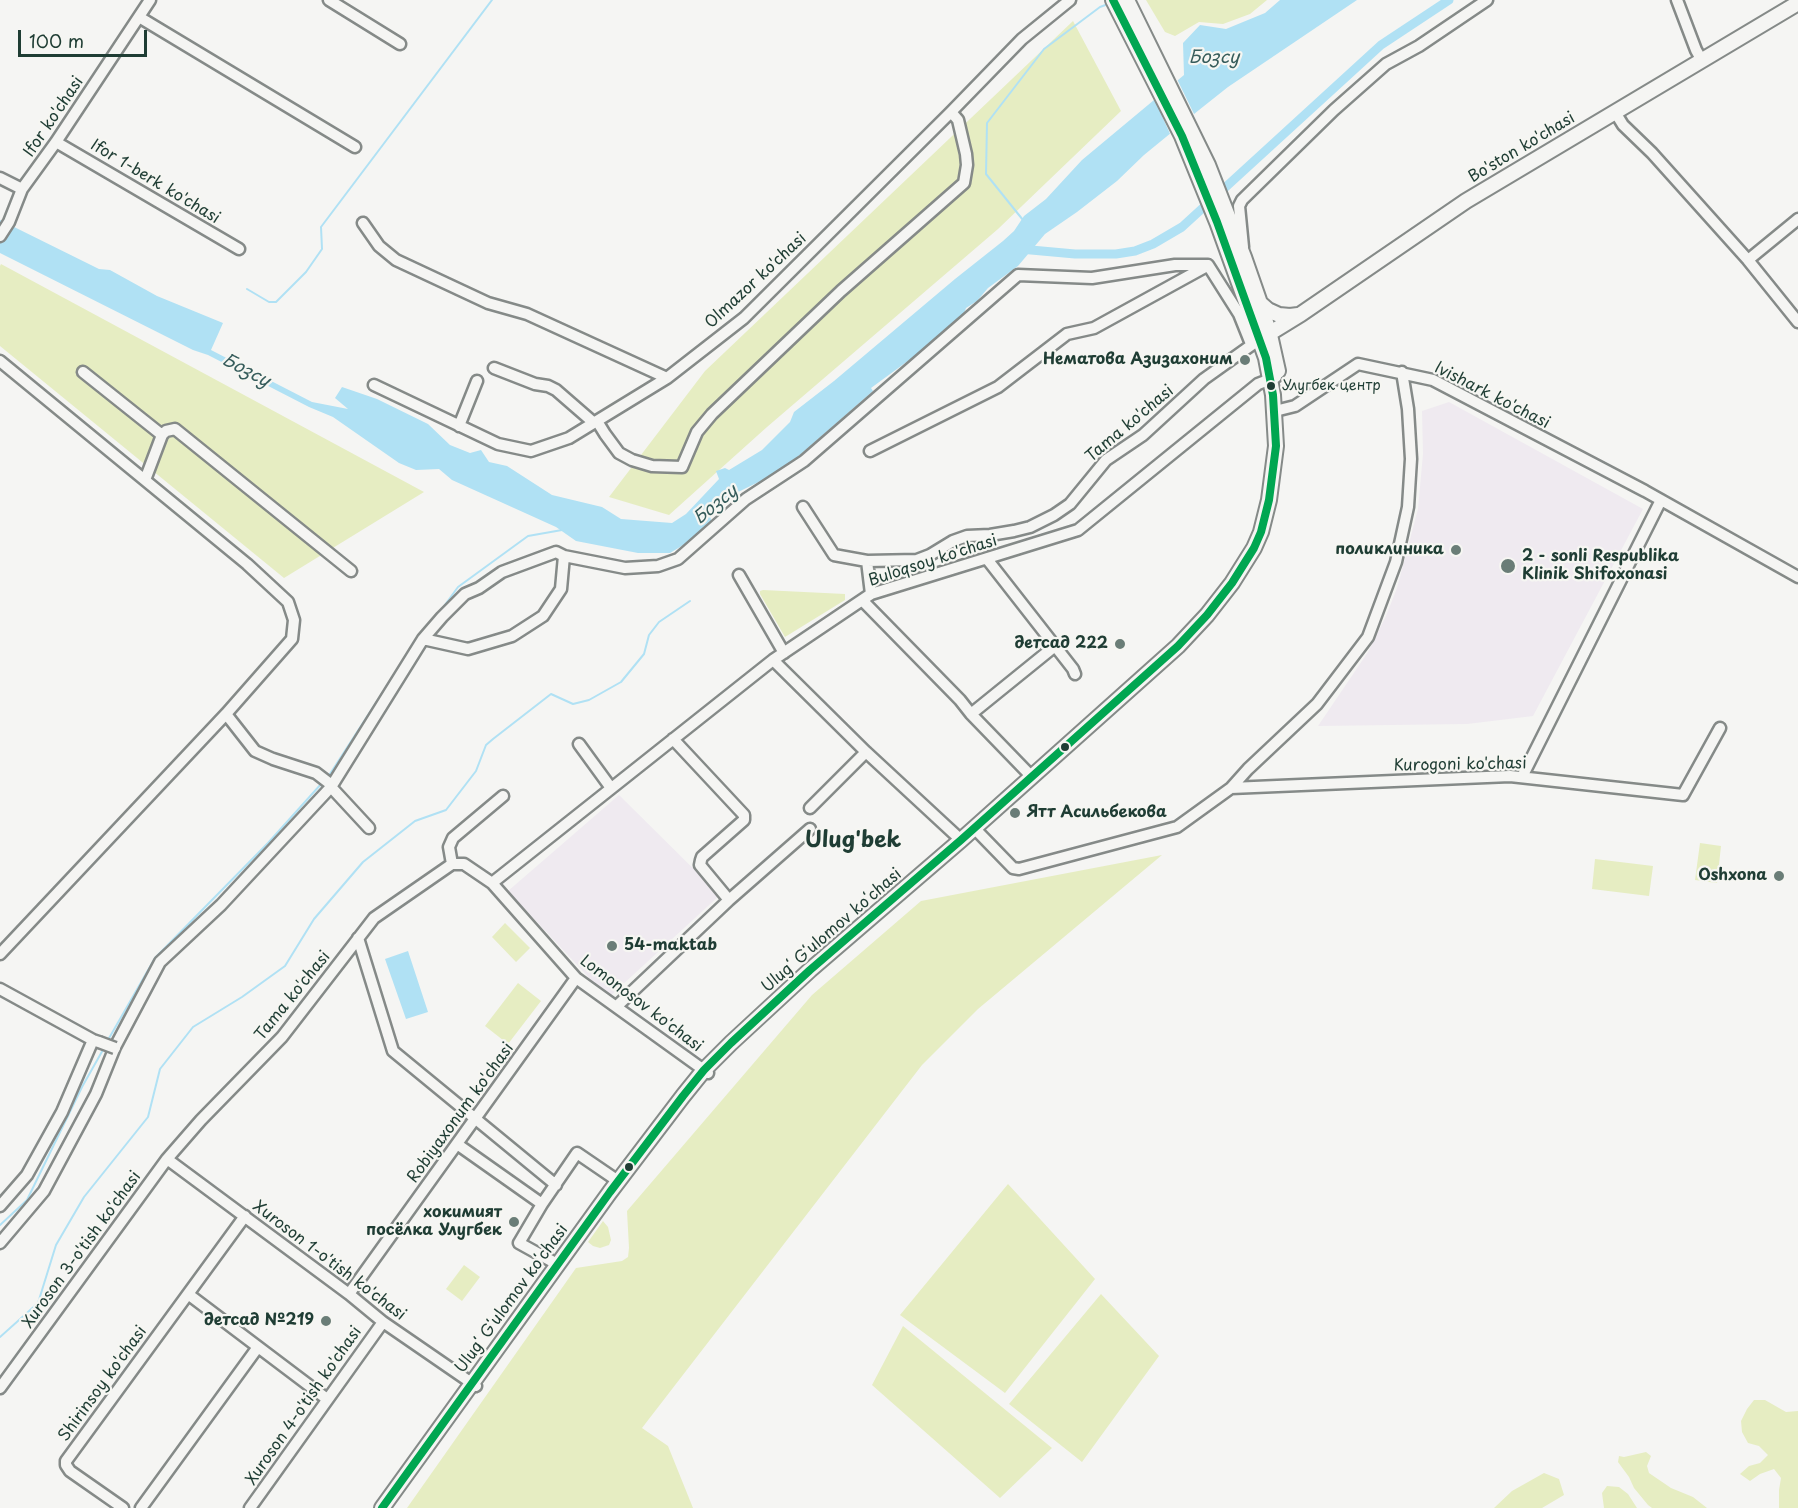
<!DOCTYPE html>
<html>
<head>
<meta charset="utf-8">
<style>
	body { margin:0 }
	#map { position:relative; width:1798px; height:1508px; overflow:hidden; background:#f5f5f3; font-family:"Playpen Sans",sans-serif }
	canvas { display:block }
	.scale { position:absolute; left:18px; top:30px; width:129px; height:27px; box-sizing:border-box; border:3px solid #1f3d34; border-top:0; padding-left:8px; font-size:18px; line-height:21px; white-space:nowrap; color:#1f3d34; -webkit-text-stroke:4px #f6f6f2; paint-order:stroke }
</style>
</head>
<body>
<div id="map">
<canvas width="1798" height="1508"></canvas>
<div class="scale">100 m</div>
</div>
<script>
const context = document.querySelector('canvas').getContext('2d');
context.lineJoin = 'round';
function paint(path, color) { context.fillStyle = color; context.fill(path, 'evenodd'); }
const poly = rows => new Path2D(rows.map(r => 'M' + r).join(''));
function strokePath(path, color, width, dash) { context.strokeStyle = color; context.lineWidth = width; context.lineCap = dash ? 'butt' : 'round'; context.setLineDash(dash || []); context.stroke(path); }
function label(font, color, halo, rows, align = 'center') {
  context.font = font + ' "Playpen Sans",sans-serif'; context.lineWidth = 4.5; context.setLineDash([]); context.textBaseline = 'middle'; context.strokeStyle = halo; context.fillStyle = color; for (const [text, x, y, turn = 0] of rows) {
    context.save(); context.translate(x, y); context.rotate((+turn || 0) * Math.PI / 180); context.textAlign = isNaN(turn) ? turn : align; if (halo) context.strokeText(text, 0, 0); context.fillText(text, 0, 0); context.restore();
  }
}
paint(poly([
	[1449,402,1643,509,1533,716,1467,724,1318,726,1368,652,1386,616,1397,588,1418,509,1423,454,1422,411],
	[619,795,720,895,608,998,508,891]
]), '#efeaf0');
paint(poly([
	[1146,0,1267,0,1250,14,1223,24,1199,22,1175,36,1165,32],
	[1073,21,1121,111,998,229,767,427,669,515,609,497,705,371],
	[1,264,424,492,284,578,0,346,0,266],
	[763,590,845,594,845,600,785,637,760,594,760,591],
	[1700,843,1721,846,1717,883,1695,880],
	[1162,855,978,1009,922,1065,642,1428,668,1446,693,1508,407,1508,576,1268,622,1261,628,1257,629,1248,627,1211,812,995,921,901],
	[1595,859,1653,866,1649,896,1592,889],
	[505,923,530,948,516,962,492,937],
	[518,983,541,1001,508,1044,485,1026],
	[1008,1184,1095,1279,1005,1393,900,1315],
	[603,1221,608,1227,611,1240,609,1245,600,1248,593,1246,588,1242],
	[464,1265,480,1277,462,1301,446,1289],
	[1101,1294,1159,1356,1082,1462,1009,1404],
	[903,1326,1052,1448,1000,1498,872,1385],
	[1754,1400,1765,1400,1786,1412,1798,1411,1798,1508,1779,1508,1779,1490,1781,1478,1774,1469,1760,1474,1750,1481,1740,1474,1749,1466,1760,1463,1768,1455,1759,1446,1748,1443,1742,1432,1741,1421,1747,1409],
	[1646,1452,1651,1456,1647,1466,1649,1473,1671,1488,1693,1497,1707,1508,1652,1508,1648,1505,1634,1488,1629,1477,1618,1462,1619,1456,1624,1457],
	[1544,1473,1559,1479,1564,1495,1542,1508,1494,1508,1512,1491],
	[1607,1486,1619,1487,1628,1494,1637,1508,1604,1508,1602,1493]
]), '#e6edc2');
paint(poly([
	[1280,0,1357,0,1228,87,1199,110,1144,155,1117,181,1077,212,1045,234,1018,266,988,288,977,301,966,308,963,316,942,336,871,388,873,391,801,454,777,473,732,495,709,513,712,523,695,538,670,553,638,553,576,541,556,527,452,480,439,469,416,470,399,463,333,417,309,407,208,355,193,350,0,253,0,220,99,269,110,270,157,296,223,323,211,350,312,402,348,409,335,398,342,387,377,399,428,424,450,445,470,453,481,450,489,462,507,466,552,495,602,507,621,519,672,523,686,514,719,479,716,471,725,468,729,470,762,450,790,422,794,412,834,381,955,279,1003,241,1014,231,1024,216,1046,199,1082,160,1184,75,1183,43,1200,25,1226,29,1265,13],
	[408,951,428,1012,406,1019,385,959]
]), '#b0e1f4');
paint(poly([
	[1176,77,1195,116,1171,136,1153,96]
]), '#f5f5f3');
strokePath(poly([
	[1023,220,986,174,987,123,1044,49,1100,7,1108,4],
	[247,289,269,302,276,302,306,272,322,249,321,227,492,0],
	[439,613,458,587,528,536,562,530],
	[328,777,403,661],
	[108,1040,155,958,268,843,322,783],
	[0,1225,27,1200,82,1087,104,1048],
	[0,1337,38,1303,56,1245,84,1197,148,1117,160,1069,193,1027,242,997,285,966,314,919,363,862,415,821,446,810,476,771,486,745,493,739,551,694,573,704,589,700,621,682,644,654,649,635,659,622,690,601]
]), '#b0e1f4', 2);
strokePath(poly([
	[1020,249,1075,254,1116,254,1135,251,1153,244,1182,227,1381,45,1449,0]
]), '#b0e1f4', 9);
const minor = poly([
	[329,0,400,44],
	[1677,0,1696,50,1701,59],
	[139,17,355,147],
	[1615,112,1623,125,1652,153,1748,260,1798,322],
	[56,142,239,249],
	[0,178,22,189],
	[363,223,379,246,396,260,488,303,527,314,667,378],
	[0,236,9,222,22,189,56,142,150,0],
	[1243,247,1239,206,1242,200,1334,110,1386,64,1419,46,1487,0],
	[1748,260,1798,219],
	[1208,265,1239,314,1251,344],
	[0,361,247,564,288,602,294,620,292,639,226,714,0,954],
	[494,368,535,384,548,386,556,390,594,423],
	[83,372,162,435],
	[374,385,498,444,531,451,569,438,667,378,744,318,951,112,1022,39,1070,0],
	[1275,411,1295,406,1358,364,1433,380,1645,491,1798,577],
	[597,421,605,434,619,453,632,460,652,466,682,467,697,432,712,414,841,291,964,183,967,165,966,154,958,120,951,112],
	[459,426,477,381],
	[870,451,998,387,1067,334,1094,328,1205,267],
	[145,480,162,435,166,431,175,429,351,571],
	[803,507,834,555,867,561,917,560,930,555,953,541,967,536,990,535,1014,531,1030,527,1054,515,1070,504,1106,460,1143,435,1204,379,1260,339],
	[987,559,1073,669,1075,674],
	[867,561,871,594],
	[739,575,784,653],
	[862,600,960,700,971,714,1032,777],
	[423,639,468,649,512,636,543,616,561,589,564,556],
	[773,660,866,752,961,840],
	[226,714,255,751,273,759,316,773,329,783,331,787,369,828],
	[971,714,1055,646],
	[673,739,744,815,744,820,702,857,701,860,700,865,729,900],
	[579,744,611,788],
	[1522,777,1661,500],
	[1231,788,1510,776,1683,795,1720,728],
	[810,808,866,752],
	[978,832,1013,868,1019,869,1177,827,1231,788,1248,769,1317,704,1368,637,1396,562,1408,507,1411,459,1408,409,1402,372],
	[452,864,464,864,492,883,576,978,708,1073],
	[452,864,449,847,453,838,503,796],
	[492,883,773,660,871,594,1078,530,1258,384,1276,377],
	[358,938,393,1051,556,1185],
	[0,989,93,1040,99,1042],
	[617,1006,729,900,810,829],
	[457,1144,542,1204],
	[167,1159,349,1294,383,1322,476,1386],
	[0,1206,27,1175,62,1112,93,1040],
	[0,1243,44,1191,96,1094,115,1047,160,962,221,905,331,787,423,639,442,617,465,594,479,588,502,572,556,552,564,556,625,568,658,566,678,559,746,499,804,461,1018,275,1092,278,1175,265,1208,265],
	[557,1264,519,1243,542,1204,577,1153,618,1181],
	[188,1294,327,1399],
	[349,1294,576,978],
	[0,1388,167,1159,201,1120,282,1037,374,918,452,864],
	[123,1508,70,1471,66,1465,66,1461,245,1216],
	[141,1508,258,1347],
	[250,1508,383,1322]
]);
const major = poly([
	[1127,0,1208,165,1244,257,1260,303,1270,335,1278,371],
	[1260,303,1268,310,1279,315,1290,316,1298,315],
	[1262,338,1301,314,1466,201,1798,3],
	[382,1508,610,1192,683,1096,704,1070,731,1043,810,970,961,840,1178,646,1207,615,1232,583,1254,548,1261,532,1269,500,1276,446,1273,395,1266,358,1217,222,1182,136,1113,0]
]);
strokePath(minor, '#858a88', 15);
strokePath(major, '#858a88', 18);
strokePath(minor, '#f5f5f3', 10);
strokePath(major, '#f5f5f3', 14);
const minorBridge = poly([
	[99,1042,115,1048]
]);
strokePath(minorBridge, '#858a88', 15, []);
strokePath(minorBridge, '#f5f5f3', 10);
strokePath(poly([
	[382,1508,610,1192,683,1096,704,1070,731,1043,810,970,961,840,1178,646,1207,615,1232,583,1254,548,1261,532,1269,500,1276,446,1273,395,1266,358,1217,222,1182,136,1113,0]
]), '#00a651', 8);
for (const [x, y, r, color] of [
	[1245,360,6,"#6a7d77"],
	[1271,386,5,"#1f3d34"],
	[1456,550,6,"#6a7d77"],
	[1508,566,8,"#6a7d77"],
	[1120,644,6,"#6a7d77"],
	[1065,747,5,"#1f3d34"],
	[1015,813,6,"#6a7d77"],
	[1779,876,6,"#6a7d77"],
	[612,946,6,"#6a7d77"],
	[629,1167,5,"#1f3d34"],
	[514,1222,6,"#6a7d77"],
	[326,1321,6,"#6a7d77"]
]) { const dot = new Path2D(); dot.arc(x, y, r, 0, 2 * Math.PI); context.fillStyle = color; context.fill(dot); strokePath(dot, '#f6f6f2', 2); }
label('14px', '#1f3d34', '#f6f6f2', [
	["Улугбек центр",1282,386]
], 'left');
label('16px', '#1f3d34', '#f6f6f2', [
	["Ifor ko'chasi",54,117,-56],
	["Bo'ston ko'chasi",1522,148,-31],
	["Ifor 1-berk ko'chasi",155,182,31],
	["Olmazor ko'chasi",756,281,-43],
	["Ivishark ko'chasi",1492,396,27],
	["Tama ko'chasi",1130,424,-40],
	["Buloqsoy ko'chasi",933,561,-18],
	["Kurogoni ko'chasi",1460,765,-1],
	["Ulugʻ Gʻulomov koʻchasi",832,931,-41],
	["Tama ko'chasi",293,996,-51],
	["Lomonosov ko'chasi",641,1004,37],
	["Robiyaxonum ko'chasi",461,1113,-54],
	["Xuroson 3-o'tish ko'chasi",82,1250,-54],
	["Хuroson 1-o'tish ko'chasi",329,1261,37],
	["Ulugʻ Gʻulomov koʻchasi",512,1299,-54],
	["Shirinsoy ko'chasi",103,1384,-54],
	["Xuroson 4-o'tish ko'chasi",304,1406,-55]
]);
label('bold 16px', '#1f3d34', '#f6f6f2', [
	["Нематова Азизахоним",1233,360],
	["поликлиника",1444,550],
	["2 - sonli Respublika",1522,557,"left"],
	["Klinik Shifoxonasi",1522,575,"left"],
	["детсад 222",1108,644],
	["Ятт Асильбекова",1027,813,"left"],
	["Oshxona",1767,876],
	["54-maktab",624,946,"left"],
	["хокимият",502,1213],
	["посёлка Улугбек",502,1231],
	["детсад №219",314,1321]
], 'right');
label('italic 18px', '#365c5b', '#f6f6f2', [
	["Бозсу",1214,58],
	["Бозсу",246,371,28],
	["Бозсу",716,505,-39]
]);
label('bold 22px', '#1f3d34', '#f6f6f2', [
	["Ulug'bek",853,841]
]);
</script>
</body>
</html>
